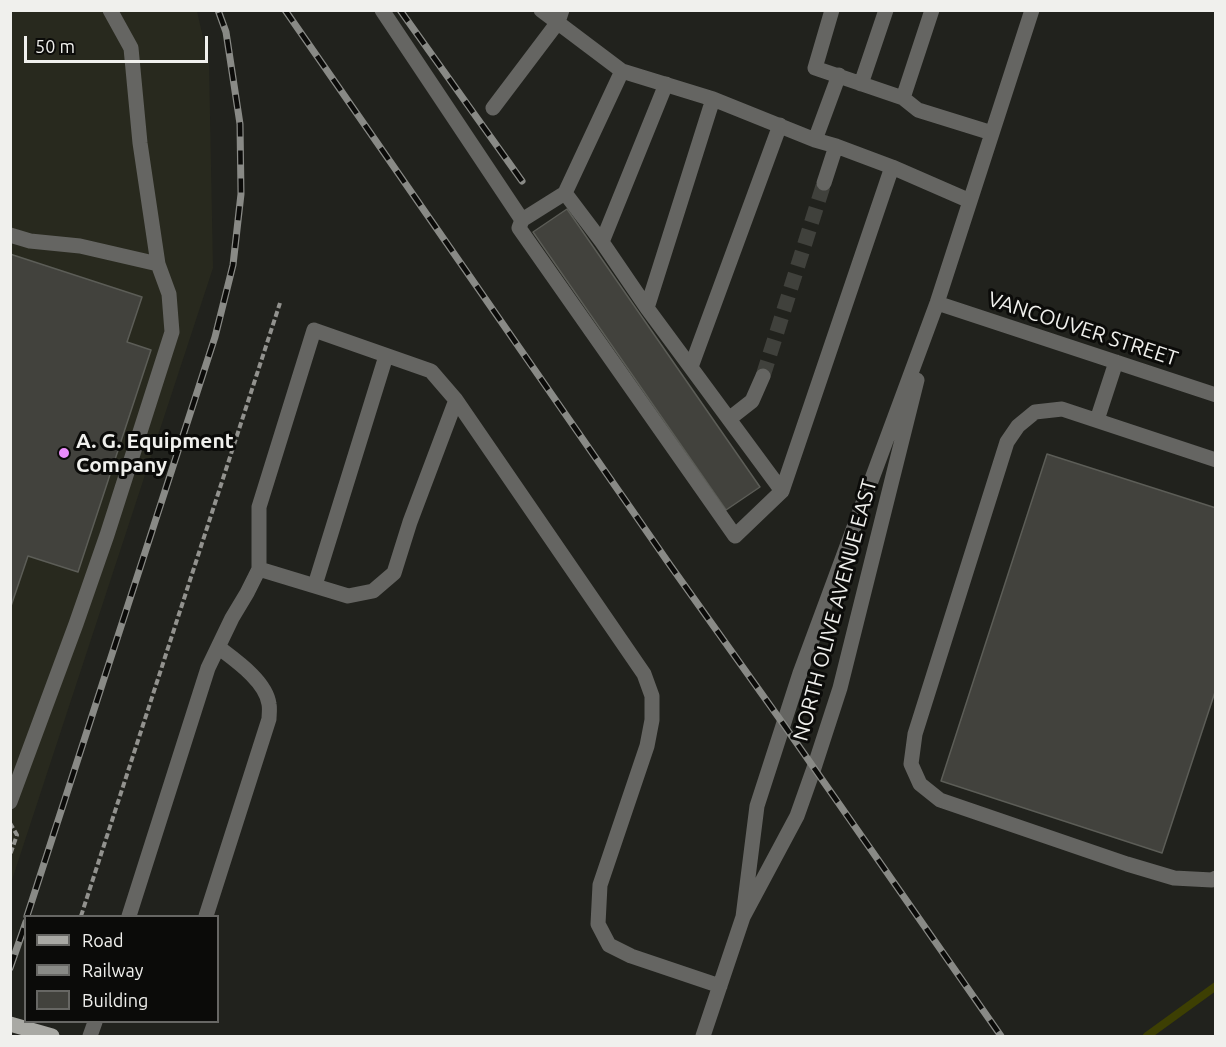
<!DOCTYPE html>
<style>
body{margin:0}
#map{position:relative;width:1226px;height:1047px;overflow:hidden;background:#21221d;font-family:Ubuntu,sans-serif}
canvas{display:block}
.frame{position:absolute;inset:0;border:12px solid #f0f0ed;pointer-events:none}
.legend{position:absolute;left:24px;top:915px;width:195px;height:108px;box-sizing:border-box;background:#0b0b09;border:2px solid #676764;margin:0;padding:8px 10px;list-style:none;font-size:18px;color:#f0f0ed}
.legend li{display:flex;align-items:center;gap:12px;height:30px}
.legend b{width:30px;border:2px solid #676764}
.scale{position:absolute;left:24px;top:36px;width:184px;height:27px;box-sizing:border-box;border:3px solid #f0f0ed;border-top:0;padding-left:8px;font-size:18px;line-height:21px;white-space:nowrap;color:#f0f0ed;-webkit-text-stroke:4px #0b0b09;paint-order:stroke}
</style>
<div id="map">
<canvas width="1226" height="1047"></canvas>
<div class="frame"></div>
<ul class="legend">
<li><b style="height:8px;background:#a9a9a4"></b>Road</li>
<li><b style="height:8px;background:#898a86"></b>Railway</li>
<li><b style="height:16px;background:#42423d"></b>Building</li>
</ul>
<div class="scale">50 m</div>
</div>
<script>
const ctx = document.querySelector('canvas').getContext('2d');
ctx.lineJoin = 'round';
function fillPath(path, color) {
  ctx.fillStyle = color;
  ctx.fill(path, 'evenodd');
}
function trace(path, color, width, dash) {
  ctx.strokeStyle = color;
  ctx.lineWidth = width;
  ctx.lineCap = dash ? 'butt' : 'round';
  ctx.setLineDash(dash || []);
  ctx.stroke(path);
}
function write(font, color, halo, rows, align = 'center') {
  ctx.font = font + ' Ubuntu,sans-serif';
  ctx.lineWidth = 6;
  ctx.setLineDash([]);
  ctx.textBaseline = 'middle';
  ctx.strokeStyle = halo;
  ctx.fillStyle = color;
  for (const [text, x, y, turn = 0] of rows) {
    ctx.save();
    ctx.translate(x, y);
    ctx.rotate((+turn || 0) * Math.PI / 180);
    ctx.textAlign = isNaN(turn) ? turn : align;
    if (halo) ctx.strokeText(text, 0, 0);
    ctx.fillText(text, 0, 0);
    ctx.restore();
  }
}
fillPath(new Path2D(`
 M11 11H197L209 64 213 268 11 883Z`), '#28291e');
trace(new Path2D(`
 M1147 1036 1216 986`), '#3d3f03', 8);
const building = new Path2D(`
 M567 209 760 487 726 510 533 232Z
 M10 254 142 297 127 342 151 350 78 572 28 556 10 609Z
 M1047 454 1216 508V689L1162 853 941 781Z`);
fillPath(building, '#42423d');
trace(building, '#5c5d57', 1.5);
trace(new Path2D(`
 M763 376 824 183`), '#40413c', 15, [15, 8]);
trace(new Path2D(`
 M10 823 17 835 10 855
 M81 916 280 303`), '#92928e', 4, [6, 3]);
trace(new Path2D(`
 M110 10 131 48 140 143 158 264
 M382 10 522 220 565 193 622 71 713 99 815 140 836 146 892 167 970 201
 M541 10 622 71
 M832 10 815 68 903 98
 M932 10 903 98 918 110 992 133
 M861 84 886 10
 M493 108 558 22 562 10
 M815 140 839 75
 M824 183 836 146
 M565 193 602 242 647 308 782 491 892 167
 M522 220 519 228 735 536 782 491
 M10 235 30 241 80 246 158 264 169 294 172 332 107 535 76 624 10 802
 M602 242 666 84
 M937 303 1216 395
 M647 308 713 99
 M691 367 780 125
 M729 419 752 401 763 376
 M1097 420 1116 362
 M1216 460 1062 409 1035 412 1018 426 1007 442 915 734 911 764 920 784 940 800 1127 864 1174 878 1212 880 1216 878
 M259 569 348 596 373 591 394 573 410 522 456 400
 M315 585 386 356
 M129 916 208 668 232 618 247 593 259 569V507L314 330 431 371 456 400 644 674 652 696V720L647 746 600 885 598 924 609 945 631 956 720 986
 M206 916 269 719C269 715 270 709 269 704 266 681 235 660 218 647
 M743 917 757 806 800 673 937 303 1032 10
 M90 1036 95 1022
 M703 1036 743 917 797 816 814 768 840 688 917 380`), '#656562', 15);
trace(new Path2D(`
 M10 1024 52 1036`), '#a9a9a4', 15);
const rail = new Path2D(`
 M285 10 670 565 784 725 1001 1036
 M400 10 522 181
 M27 916 215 337 233 265 241 194 240 124 226 32 218 10
 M10 968 26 922`);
trace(rail, '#898a86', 7);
trace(rail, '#0b0b09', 4.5, [14]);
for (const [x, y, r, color] of [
 [64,453,6,"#eb8dfc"]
]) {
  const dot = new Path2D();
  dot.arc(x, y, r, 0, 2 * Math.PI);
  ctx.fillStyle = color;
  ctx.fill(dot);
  trace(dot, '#0b0b09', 2);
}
write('21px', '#f0f0ed', '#0b0b09', [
 ["VANCOUVER STREET",1083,329,18],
 ["NORTH OLIVE AVENUE EAST",835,610,-75]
]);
write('bold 21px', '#f0f0ed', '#0b0b09', [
 ["A. G. Equipment",76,441],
 ["Company",76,465]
], 'left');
</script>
